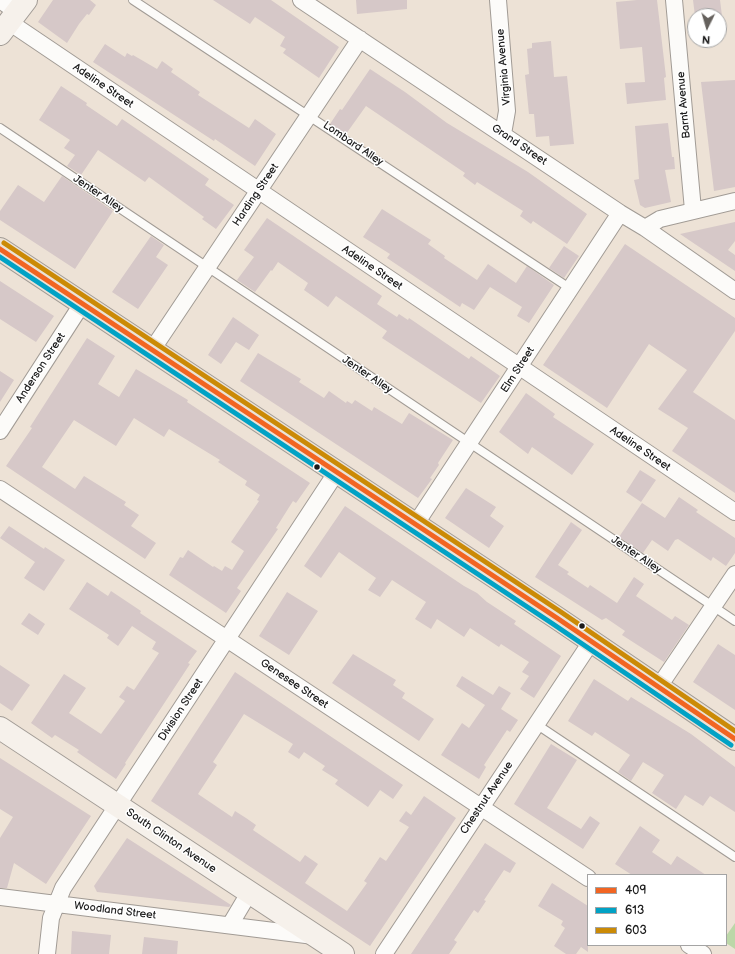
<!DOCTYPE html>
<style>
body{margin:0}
#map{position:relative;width:735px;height:954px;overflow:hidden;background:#ede2d6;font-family:"Balsamiq Sans",sans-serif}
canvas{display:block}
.legend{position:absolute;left:587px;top:874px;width:140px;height:72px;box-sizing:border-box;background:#fff;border:1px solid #a4a4a4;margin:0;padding:5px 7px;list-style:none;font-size:12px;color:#1c1c1c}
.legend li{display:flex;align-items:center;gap:8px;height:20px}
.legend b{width:20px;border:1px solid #a4a4a4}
.north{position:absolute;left:687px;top:8px;width:40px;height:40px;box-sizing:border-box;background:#fff;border:1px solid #a4a4a4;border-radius:50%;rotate:185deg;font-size:11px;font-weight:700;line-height:16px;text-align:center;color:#1c1c1c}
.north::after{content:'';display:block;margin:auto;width:14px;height:18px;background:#65615d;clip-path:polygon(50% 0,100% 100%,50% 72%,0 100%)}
</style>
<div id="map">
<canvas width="735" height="954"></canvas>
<ul class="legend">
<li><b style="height:5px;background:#f26522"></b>409</li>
<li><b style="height:5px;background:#01a2c5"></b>613</li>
<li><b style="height:5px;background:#cb8a06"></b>603</li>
</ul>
<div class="north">N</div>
</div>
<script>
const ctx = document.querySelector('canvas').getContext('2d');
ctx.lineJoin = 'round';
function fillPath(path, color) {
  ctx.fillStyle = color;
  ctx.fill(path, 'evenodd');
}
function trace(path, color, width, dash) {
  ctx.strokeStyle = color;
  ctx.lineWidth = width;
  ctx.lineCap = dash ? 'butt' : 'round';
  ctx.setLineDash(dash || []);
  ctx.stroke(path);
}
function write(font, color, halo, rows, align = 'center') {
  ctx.font = font + ' "Balsamiq Sans",sans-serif';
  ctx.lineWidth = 3;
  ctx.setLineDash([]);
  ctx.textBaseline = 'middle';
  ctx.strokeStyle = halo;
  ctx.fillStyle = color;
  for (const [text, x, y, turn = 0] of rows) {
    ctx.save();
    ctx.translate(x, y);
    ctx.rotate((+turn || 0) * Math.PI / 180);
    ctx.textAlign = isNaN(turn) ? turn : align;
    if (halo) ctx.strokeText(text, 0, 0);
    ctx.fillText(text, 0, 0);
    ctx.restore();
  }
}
fillPath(new Path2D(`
 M735 923V949L726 943V936Z`), '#bcd7a8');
fillPath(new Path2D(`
 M53 0H90L96 5 89 15 87 14 79 24 67 43 38 22Z
 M213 0H271L339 47 319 78 283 53 286 49 280 46 285 37 255 17 250 24Z
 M356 0H407V9L357 14Z
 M637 0H657L666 77 664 78 666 100 627 104 625 83 645 82 642 47 620 49 616 2Z
 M693 0H720L722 16H695Z
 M551 41 554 77 567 76 574 144 550 146 549 136 536 137 534 114H529L525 75 529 74 527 49 532 48V43Z
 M105 44 125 57 127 53 132 56 133 55 157 69 162 61 173 69 171 72 200 92 198 95 249 128 255 119 276 134 255 166 215 139 214 141 93 62Z
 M370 69 405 92 447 123 528 172 587 214 567 244 533 221 531 224 520 216 523 211 477 182 475 185 463 176 465 173 366 106 346 134 330 124 340 109 342 110Z
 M735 80V187L714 191 701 82Z
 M61 86 87 103 86 105 117 126 122 119 209 179 205 185 234 205 216 229 202 219 204 217 149 177 145 182 98 150 81 175 67 166 75 155 64 148 70 140 39 120Z
 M668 123 672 157H674L675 169 665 170 671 202 645 208 640 205 634 180 639 179 635 126Z
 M62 176 113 211 75 269 0 220V211L18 185 44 202Z
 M382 209 431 240 428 244 445 256 444 258 477 280 488 264 516 283 527 266 554 285 529 323 517 316 522 307 490 287 474 310 462 303 460 307 387 258 390 254 363 237Z
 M267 218 382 296 377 304 397 317 399 314 408 320 409 318 469 359 471 356 500 376 481 403 382 338 387 331 336 296 328 307 314 297 304 290 308 283 278 262 272 271 271 270 255 292 237 280 254 257 244 250Z
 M735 222V241L728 250 735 255V271L680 234Z
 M151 236 164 245 156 257 168 265 138 309 112 292Z
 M625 244 735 318V331L693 392 735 420V493L672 451 688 428 658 409 687 370 649 344 607 408 543 365Z
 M564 246 579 256 564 278 549 268Z
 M0 281 54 316 36 342 0 319Z
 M233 317 259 335 249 350 236 342 221 364 208 355Z
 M87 338 115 356 98 384 119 397 136 369 188 400 187 402 310 483 296 503 293 501 276 528 278 529 237 588 241 591 226 613 169 575 180 557 183 558 188 550 213 567 214 566 222 571 225 566 232 570 244 551 231 542 259 501 257 500 260 495 245 485 247 481 218 462 220 460 169 429 164 437 134 418 116 446 74 420 42 467 75 489 84 476 126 502 124 505 139 515 131 526 156 543 145 559 6 466 32 428 30 427Z
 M258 353 301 379 299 382 324 398 329 391 346 403 347 401 352 404 355 400 372 411 374 407 402 424 409 413 453 440 438 463 439 465 430 478 432 479 418 498 240 381Z
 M0 371 14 380 0 402Z
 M526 393 555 414 553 417 594 444 572 475 532 447 528 454 499 432Z
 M640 470 656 480 641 502 626 492Z
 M466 488 496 507 490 516 504 526 489 548 445 518Z
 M679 497 698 510 696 512 735 538V553L726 566 713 557 711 561 678 539 675 540 668 551 652 540 643 553 619 537 642 503 665 518Z
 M345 506 464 586 477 593 487 602 516 621 514 624 561 656 534 698 520 689 529 676 522 672 529 662 501 644 499 647 470 628 464 637 437 619 431 629 415 619 426 602 392 580 380 597 368 590 376 578 339 552 321 578 304 566Z
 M571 522 582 530 558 565 569 572 567 574 588 588 590 585 617 603 634 577 644 584 636 596 672 620 675 616 689 625 664 662 622 635 625 631 606 618 602 620 535 577Z
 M9 526 44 549 45 547 65 560 44 591 24 578 35 562 0 538Z
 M87 582 108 596 111 591 141 611 140 613 197 651 188 663 190 664 125 763 126 764 116 779 77 752 79 750 55 735 52 738 31 723 64 674 86 688 69 713 101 734 125 701 119 697 127 686 134 690 159 653 152 649 156 642 132 626 118 646 107 638 109 635 69 609Z
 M287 592 318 611 289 655 259 636Z
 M29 613 45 624 38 635 21 624Z
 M718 644 735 655V710L693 682Z
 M353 654 396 680 393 685 405 693 402 698 434 719 419 741 332 683Z
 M0 665 30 685 12 711 0 703Z
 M235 672 403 785 393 799 380 790 368 807 335 784 338 780 322 770 325 766 304 752 299 759 288 752 293 744 244 714 213 762 217 765 198 794 232 817 235 811 246 818 256 825 253 830 300 862 305 855 318 864 305 883 347 911 367 883 364 881 380 857 386 861 409 827 399 821 406 811 411 815 424 796 456 818 370 946 151 801Z
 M462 676 493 695 499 686 511 693 501 709 518 720 510 732 507 730 484 765 486 767 479 779 441 755 462 723 469 728 485 705 456 686Z
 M594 679 628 701 631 697 691 734 735 767V812L710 796 703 806 685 795 676 809 652 793 664 775 643 762 631 781 618 772 630 755 595 732 592 736 568 721Z
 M551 744 577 760 547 808 581 829 590 816 600 823 583 849 514 804Z
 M0 758 91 816 46 884 14 863 7 888H0V838L13 817 0 809Z
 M640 826 660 840 652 852 671 865 677 856 706 875H632L615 864Z
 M127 838 231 905 229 907 97 892 94 886Z
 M485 843 516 863 510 873 504 870 484 900 486 901 478 913 474 910 454 940 457 942 449 954H411Z
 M552 883 588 906V952L581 947 576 954H566L554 946 565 928 561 925 563 921 538 906Z
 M72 931 111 935 109 954H71Z
 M144 937 178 941 177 954H142Z`), '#d6c8c8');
const lane = new Path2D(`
 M133 0 571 289
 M0 128 735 621
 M536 724 735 857`);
const street = new Path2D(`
 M0 0 17 12
 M301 0 620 213 645 228 735 291
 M498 0 507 111 503 134
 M674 0 693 210
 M9 22 735 512
 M645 228 660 219 735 201
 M152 350 360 39
 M0 431 82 304
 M0 489 588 878
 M415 525 620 213
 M658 688 735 574
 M0 897 314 936
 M230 925 249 893
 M689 945 703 954
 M47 954 51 918 63 888 336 473
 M384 954 591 642`);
const secondary = new Path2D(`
 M0 34 26 0
 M0 728 343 954`);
const primary = new Path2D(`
 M0 249 557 618 735 739`);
trace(lane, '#a19b95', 10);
trace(street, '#a19b95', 18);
trace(secondary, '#a19b95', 24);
trace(primary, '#a19b95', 24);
trace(lane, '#fcfbf9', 8);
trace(street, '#fcfbf9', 16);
trace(secondary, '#f6f1eb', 22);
trace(primary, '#ebe2d7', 22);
trace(new Path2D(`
 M0 249 557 618 735 739`), '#f26522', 5);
trace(new Path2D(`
 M0 257 553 624 731 745`), '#01a2c5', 5);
trace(new Path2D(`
 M4 243 561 612 735 731`), '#cb8a06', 5);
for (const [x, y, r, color] of [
 [317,467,3.5,"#1c1c1c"],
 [582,626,3.5,"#1c1c1c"]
]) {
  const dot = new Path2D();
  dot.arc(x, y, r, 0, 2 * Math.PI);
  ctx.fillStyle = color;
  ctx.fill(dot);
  trace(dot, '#fff', 1.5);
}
write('11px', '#1c1c1c', '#fff', [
 ["Virginia Avenue",504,67,-95],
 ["Adeline Street",103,86,34],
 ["Barnt Avenue",684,105,-95],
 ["Lombard Alley",353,144,34],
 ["Grand Street",519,145,34],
 ["Jenter Alley",98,194,34],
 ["Harding Street",256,195,-56],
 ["Adeline Street",372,268,34],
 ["Anderson Street",41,368,-57],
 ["Elm Street",518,370,-57],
 ["Jenter Alley",367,375,34],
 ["Adeline Street",640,449,34],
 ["Jenter Alley",636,555,34],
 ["Genesee Street",294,684,34],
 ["Division Street",181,710,-57],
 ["Chestnut Avenue",487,798,-56],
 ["South Clinton Avenue",171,841,34],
 ["Woodland Street",115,911,7]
]);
</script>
